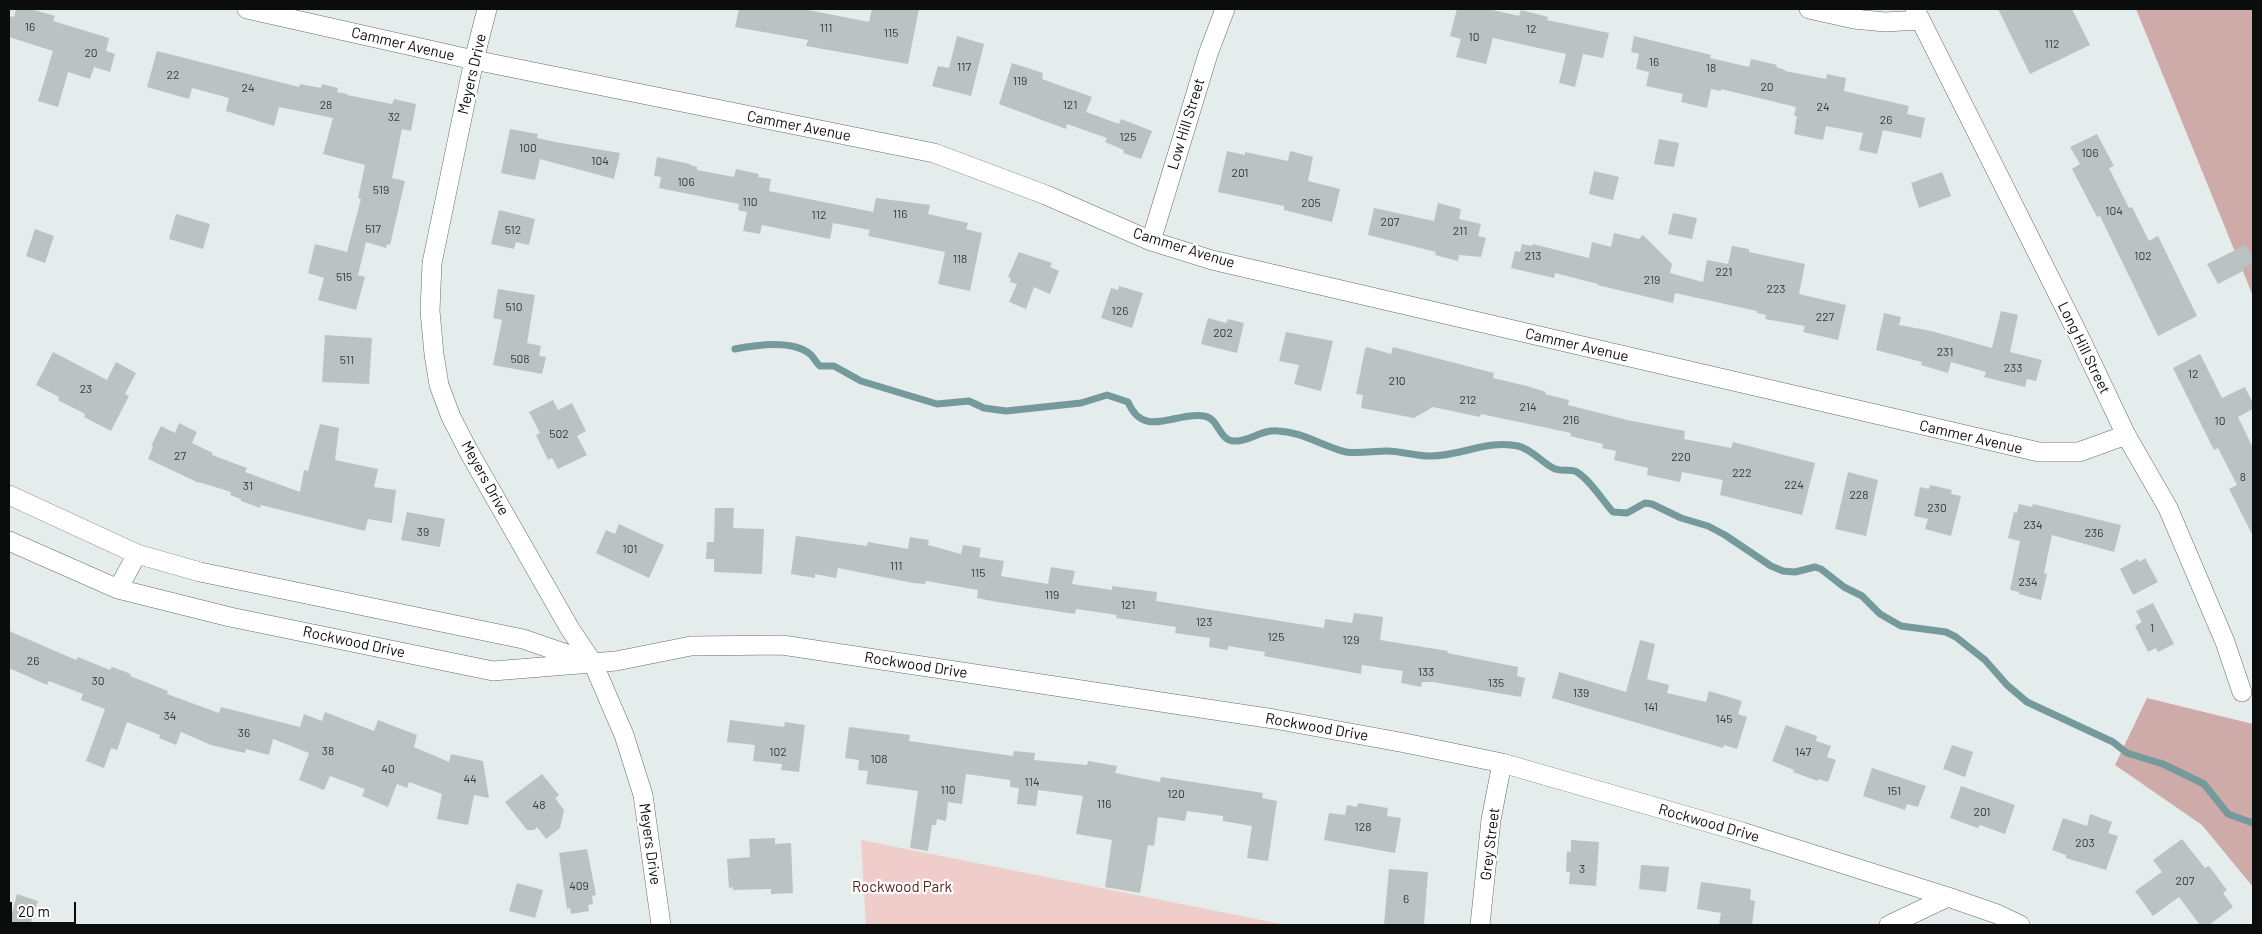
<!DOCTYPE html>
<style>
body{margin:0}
#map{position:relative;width:2262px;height:934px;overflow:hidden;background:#e5ecec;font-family:Barlow,sans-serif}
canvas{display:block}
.frame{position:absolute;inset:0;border:10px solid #0b0d0d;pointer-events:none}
.scale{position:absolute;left:10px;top:902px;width:66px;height:22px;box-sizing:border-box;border:2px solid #0b0d0d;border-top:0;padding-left:6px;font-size:15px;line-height:18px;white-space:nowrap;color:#0b0d0d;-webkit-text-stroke:4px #fff;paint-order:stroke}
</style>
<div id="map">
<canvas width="2262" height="934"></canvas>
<div class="frame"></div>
<div class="scale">20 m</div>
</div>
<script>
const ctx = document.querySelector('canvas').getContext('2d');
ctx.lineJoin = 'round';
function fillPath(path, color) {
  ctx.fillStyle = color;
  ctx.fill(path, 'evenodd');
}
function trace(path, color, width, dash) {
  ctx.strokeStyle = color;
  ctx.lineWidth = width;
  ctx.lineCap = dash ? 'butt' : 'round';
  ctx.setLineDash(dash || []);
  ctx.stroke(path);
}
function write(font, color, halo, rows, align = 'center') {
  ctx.font = font + ' Barlow,sans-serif';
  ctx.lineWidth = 4.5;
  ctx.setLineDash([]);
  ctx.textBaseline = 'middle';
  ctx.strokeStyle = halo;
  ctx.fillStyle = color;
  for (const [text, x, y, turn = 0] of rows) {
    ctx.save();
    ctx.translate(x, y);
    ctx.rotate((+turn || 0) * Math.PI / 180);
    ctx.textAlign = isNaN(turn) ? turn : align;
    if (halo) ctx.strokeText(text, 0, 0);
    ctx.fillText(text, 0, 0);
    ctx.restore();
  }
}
fillPath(new Path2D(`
 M861 840 1281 924V925H866Z`), '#f0cdca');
fillPath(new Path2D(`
 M2136 9H2253V296Z
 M2147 698 2253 724V887L2202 825 2115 765Z`), '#ceaba8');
trace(new Path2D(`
 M735 349C755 345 792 339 810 354 814 357 815 362 820 366H834L861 381 937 404 969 401 984 408 1006 411 1081 403 1107 395 1128 402C1144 440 1176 411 1204 416 1219 418 1219 441 1234 441 1250 442 1261 429 1278 431 1303 432 1322 446 1346 452 1359 454 1374 451 1387 451 1401 451 1415 456 1429 456 1458 457 1489 439 1518 446 1533 450 1540 461 1553 468 1560 472 1568 469 1575 471 1588 477 1603 501 1613 512L1627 513 1645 503 1652 504 1681 518 1708 526 1725 535 1771 566 1783 571 1795 572 1815 567 1821 569 1844 587 1862 596 1880 614 1901 626 1946 632 1956 637 1985 660 2007 685 2027 702 2113 742 2127 753 2163 764 2204 784 2228 814 2253 823`), '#759a9b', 7);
fillPath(new Path2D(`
 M16 9H31L55 16 53 21 109 38 106 51 115 54 110 72 94 67 90 79 68 72 58 107 38 101 53 51 9 37V16L14 17Z
 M739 9H803L869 22 872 9H919L908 64 806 46 808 40 735 27Z
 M1457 9H1488L1519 16 1521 10 1548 17 1547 20 1609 33 1603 58 1583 54 1575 87 1559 83 1566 54 1493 38 1486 64 1456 57 1461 39 1450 36Z
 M1998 9H2072L2090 45 2030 74Z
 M957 36 984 44 971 96 932 86 938 66 949 68Z
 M1634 36 1711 55 1710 58 1749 67 1751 59 1777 65 1776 67 1785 70V71L1826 79 1827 74 1846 78 1844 91 1909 106 1907 114 1925 118 1921 138 1883 130 1877 154 1859 150 1863 133 1826 126 1823 140 1794 134 1797 116H1794L1796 107 1721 89V91L1711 89 1707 108 1681 102 1683 94 1646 86 1649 72 1636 69 1639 54 1631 52Z
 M157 51 299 87 300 84 321 88 322 84 338 88 337 92 347 94V95L392 104 394 99 416 104 411 131 402 129 392 178 405 181 390 245 387 244 386 248 366 242 358 275 365 277 356 310 318 300 324 278 308 273 315 244 347 252 361 199 358 198 365 165 323 154 333 118 279 107 274 126 226 111 229 98 192 88 189 99 147 87Z
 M1012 63 1043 73 1042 79 1092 97 1086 112 1119 124 1121 119 1152 131 1141 159 1123 153 1124 150 1105 142 1107 138 1067 124 1066 129 999 104Z
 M510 129 538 134 537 138 555 142 620 153 614 179 540 159 535 180 501 173Z
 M2097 134 2114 166 2109 168 2129 208 2132 207 2149 241 2158 236 2197 316 2158 336 2100 216 2097 217 2072 169 2080 164 2070 147Z
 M1659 139 1679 143 1674 167 1654 164Z
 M1227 151 1245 155V152L1288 161 1290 151 1313 157 1308 181 1340 189 1332 222 1284 210V206L1218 192Z
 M657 157 690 164V165L697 167V170L734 177 736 169 759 174 758 177 771 179 769 191 873 212 876 198 930 205 928 214 968 223 966 229 982 233 970 291 938 284 945 252 868 236 870 230 833 223 830 239 762 225 760 234 743 231 747 212 738 210 739 204 659 188 661 177 654 176Z
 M1594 171 1619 177 1613 200 1589 194Z
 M1942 172 1951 196 1919 208 1911 183Z
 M1438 203 1461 209 1459 219 1481 224 1478 236 1486 238 1481 257 1459 255 1458 261 1435 255 1436 252 1368 235 1374 208 1434 221Z
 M499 210 535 219 529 245 516 242 514 249 491 244Z
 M1673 213 1697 218 1692 239 1668 234Z
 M176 214 210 224 203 249 169 239Z
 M35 229 54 236 45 263 26 256Z
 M1614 233 1639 239 1643 235 1672 264 1670 273 1703 282 1707 260 1728 264 1732 246 1749 249V252L1805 264 1799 294 1846 305 1838 340 1803 332 1805 326 1765 319 1766 315 1757 313V311L1675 293 1673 303 1597 285 1598 284 1555 273 1554 278 1511 268 1515 251 1520 252 1522 244 1532 246 1533 244 1589 258 1592 242 1611 247Z
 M2246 245 2253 258V263L2244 268 2245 270 2218 284 2207 264Z
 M1019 252 1052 263 1050 267 1059 271 1050 294 1034 287 1026 309 1009 302 1017 284 1010 282 1011 278 1008 277Z
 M1119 286 1143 293 1132 328 1101 318 1111 288 1118 290Z
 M498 289 535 295 527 343 541 346 539 356 546 357 542 374 493 365 502 320 493 318Z
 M2001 311 2018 315 2010 352 2042 360 2036 381 2027 379 2025 387 1984 377 1986 372 1951 362 1948 373 1921 365 1922 362 1876 350 1884 313 1901 317 1899 325 1931 331 1992 348Z
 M1208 318 1226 323 1228 319 1244 323 1237 353 1201 344Z
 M1286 332 1333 341 1321 391 1294 384 1299 365 1279 361Z
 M325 335 372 338 369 384 322 382Z
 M1367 347 1391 354 1393 347 1494 373 1493 378 1527 386 1546 392 1545 394 1569 400 1568 405 1627 420 1685 431 1684 439 1731 448 1733 442 1815 463 1802 515 1720 495 1723 480 1682 472 1680 482 1647 475 1648 468 1614 460 1616 451 1602 448 1603 444 1570 436 1571 433 1481 414 1480 417 1433 407 1414 418 1361 408 1363 395 1356 394 1365 349Z
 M53 352 107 380 116 362 136 373 125 394 129 396 111 431 84 417 85 414 58 400 59 397 36 385Z
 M2200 354 2222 398 2245 387 2253 403V409L2238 417 2253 448V536L2229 489 2237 485 2218 448 2214 450 2173 368Z
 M553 400 558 410 572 403 586 431 577 436 587 455 558 469 552 458 548 460 536 435 540 433 529 412Z
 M179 423 197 432 192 443 213 453 212 455 247 468 245 472 300 492 304 470 308 471 320 424 339 428 335 460 378 469 374 487 396 490 392 523 368 519 365 531 261 505 260 508 241 501V499L230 495 231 492 199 482V483L148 459 153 447 151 446 161 426 175 433Z
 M1848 472 1878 480 1866 536 1835 529Z
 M1930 485 1952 490 1951 494 1961 496 1951 536 1925 529 1928 519 1914 516 1920 487 1929 489Z
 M2019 504 2032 507 2033 504 2121 525 2114 552 2052 535 2044 573 2047 574 2041 600 2019 594V592L2010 590 2020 541 2008 538 2014 512 2017 513Z
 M715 508H734L733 528 764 529 762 574 714 572V559H706L707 542H714Z
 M407 512 445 519 440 547 401 540Z
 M619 524 664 545 649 578 596 553 606 530 615 534Z
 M796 536 867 546 868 542 908 549 910 537 929 540 928 545 961 554 963 545 981 548 979 557 1004 561 1001 576 1048 584 1051 567 1075 571 1072 584 1112 590V586L1157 592 1156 601 1324 628 1325 619 1352 623 1354 613 1383 617 1380 640 1448 651 1447 653 1518 667 1517 676 1525 678 1521 697 1433 682H1422L1421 687 1401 683 1403 671 1362 665 1361 674 1264 656 1265 652 1228 646V650L1209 647 1210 638 1175 633 1176 627 1116 618 1117 615 1076 609 1075 614 997 602 977 598 978 590 926 581 925 584 913 583 838 568 836 578 815 574V578L791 574Z
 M2145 558 2158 582 2133 595 2120 569 2138 559 2139 562Z
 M2153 603 2174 644 2158 652 2156 648 2148 652 2135 626 2142 622 2136 611Z
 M9 631 76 660 78 657 110 670 112 667 131 674 130 676 168 691 167 694 219 713 221 707 300 727 304 714 322 721 325 712 374 731 378 720 417 735 414 747 449 762 451 754 483 761 489 798 474 795 468 825 437 819 442 794 409 782 407 788 397 784 388 807 362 796 365 789 330 776 324 790 299 780 309 753 273 739 269 755 246 749 245 753 211 745 181 732 176 745 159 738 160 735 127 722 117 750 111 748 104 768 86 761 105 709 81 700 83 694 49 681 47 685 9 668Z
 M1640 640 1655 644 1647 679 1669 685 1667 693 1706 702 1709 691 1742 701 1738 714 1747 717 1737 749 1724 745 1723 748 1552 698 1559 672 1626 692Z
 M730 720 784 727 785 722 805 725 799 772 781 770 782 764 753 761 755 745 727 742Z
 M1786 725 1817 736 1816 741 1831 746 1827 757 1836 760 1828 782 1819 779 1818 781 1793 772 1794 770 1772 761Z
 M849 727 910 735 909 741 1013 756 1014 751 1035 753 1034 760 1087 765 1088 761 1117 766 1115 773 1160 782 1161 777 1263 793 1262 798 1277 801 1268 861 1247 858 1252 826 1223 821V816L1187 811 1185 821 1158 817 1154 846 1148 845 1140 893 1105 887 1112 840 1076 834 1083 796 1038 790 1036 806 1017 804 1019 788 1010 787V780L966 774 962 804 948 802 946 821 937 819 936 825H932L928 851 910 848 918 791 866 784 868 771 858 770 859 760 845 758Z
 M1952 745 1973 752 1965 777 1943 769Z
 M1872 768 1926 786 1918 807 1907 804 1905 810 1863 796Z
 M542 774 559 795 555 798 564 810 560 828 546 839 537 827 534 830H527L505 802Z
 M1961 786 2015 805 2005 834 1980 825 1978 828 1950 818Z
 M1358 803 1388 808 1387 816 1401 818 1395 853 1324 840 1329 813 1345 815 1347 805 1357 807Z
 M2090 814 2112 822 2108 833 2118 836 2106 870 2066 858V855L2052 850 2063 818 2087 826Z
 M775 838V844L791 843 793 893 771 894V889L733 890V887L729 888 727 859 750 857 749 839Z
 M2182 839 2205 868 2209 866 2227 890 2223 893 2233 907 2209 925H2200L2179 897 2153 916 2135 891 2162 872 2153 860Z
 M1571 840 1599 842 1596 886 1569 884 1570 872H1566L1567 851 1571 852Z
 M587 849 596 895 592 896 593 904 588 905 589 911 571 914 570 908 567 909 559 853Z
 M1641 865 1669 867 1666 892 1639 889Z
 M1389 869 1428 872 1424 925H1384Z
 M1701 882 1751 889 1750 900 1755 901 1752 925H1719L1721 913 1697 909Z
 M517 883 543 890 535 918 509 911Z
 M17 894 38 901 30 925H9Z`), '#bbc2c2');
const street = new Path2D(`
 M247 9 474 60 934 153 1046 195 1151 241 1212 260 2039 452H2079L2126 435
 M487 9 474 60 432 263 430 311 434 354 439 385 451 417 469 452 570 629 593 663 624 735 643 795 661 925
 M1809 9 1854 19 1885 22 1920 20
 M1915 9 2078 334 2126 435 2168 508 2225 642 2242 692
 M1151 241 1208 54 1225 9
 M9 495 137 554 200 572 523 639 584 660
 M9 541 118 589 230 617 493 671 616 661 691 646 782 645 1274 719 1405 743 1502 763 1742 832 1948 897 1997 914 2020 925
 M118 589 137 554
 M1480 925 1491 820 1502 763
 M1889 925 1948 897`);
trace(street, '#656b6c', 20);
trace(street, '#fff', 19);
write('12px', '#373a3a', null, [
 ["16",30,27],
 ["111",826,28],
 ["12",1531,29],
 ["115",891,33],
 ["10",1474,37],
 ["112",2052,44],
 ["20",91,53],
 ["16",1654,62],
 ["117",964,67],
 ["18",1711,68],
 ["22",173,75],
 ["119",1020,81],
 ["20",1767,87],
 ["24",248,88],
 ["28",326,105],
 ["121",1070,105],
 ["24",1823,107],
 ["32",394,117],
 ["26",1886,120],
 ["125",1128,137],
 ["100",528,148],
 ["106",2090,153],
 ["104",600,161],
 ["201",1240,173],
 ["106",686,182],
 ["519",381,190],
 ["110",750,202],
 ["205",1311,203],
 ["104",2114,211],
 ["116",900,214],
 ["112",819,215],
 ["207",1390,222],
 ["517",373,229],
 ["512",513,230],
 ["211",1460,231],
 ["213",1533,256],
 ["102",2143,256],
 ["118",960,259],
 ["221",1724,272],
 ["515",344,277],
 ["219",1652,280],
 ["223",1776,289],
 ["510",514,307],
 ["126",1120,311],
 ["227",1825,317],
 ["202",1223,333],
 ["231",1945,352],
 ["508",520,359],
 ["511",347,360],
 ["233",2013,368],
 ["12",2193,374],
 ["210",1397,381],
 ["23",86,389],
 ["212",1468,400],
 ["214",1528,407],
 ["216",1571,420],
 ["10",2220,421],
 ["502",559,434],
 ["27",180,456],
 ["220",1681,457],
 ["222",1742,473],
 ["8",2243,477],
 ["224",1794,485],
 ["31",248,486],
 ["228",1859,495],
 ["230",1937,508],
 ["234",2033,525],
 ["39",423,532],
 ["236",2094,533],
 ["101",630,549],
 ["111",896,566],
 ["115",978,573],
 ["234",2028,582],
 ["119",1052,595],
 ["121",1128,605],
 ["123",1204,622],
 ["1",2152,628],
 ["125",1276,637],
 ["129",1351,640],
 ["26",33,661],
 ["133",1426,672],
 ["30",98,681],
 ["135",1496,683],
 ["139",1581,693],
 ["141",1651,707],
 ["34",170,716],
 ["145",1724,719],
 ["36",244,733],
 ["38",328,751],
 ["102",778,752],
 ["147",1803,752],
 ["108",879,759],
 ["40",388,769],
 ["44",470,779],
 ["114",1032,782],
 ["110",948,790],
 ["151",1894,791],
 ["120",1176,794],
 ["116",1104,804],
 ["48",539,805],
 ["201",1982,812],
 ["128",1363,827],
 ["203",2085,843],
 ["3",1582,869],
 ["207",2185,881],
 ["409",579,886],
 ["6",1406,899]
]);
write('15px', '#0b0d0d', '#fff', [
 ["Cammer Avenue",403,44,13],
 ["Meyers Drive",472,74,-77],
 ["Low Hill Street",1186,124,-73],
 ["Cammer Avenue",799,126,11],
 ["Cammer Avenue",1184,248,17],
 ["Cammer Avenue",1577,345,13],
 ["Long Hill Street",2084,348,64],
 ["Cammer Avenue",1971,437,13],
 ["Meyers Drive",485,478,61],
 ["Rockwood Drive",354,642,12],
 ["Rockwood Drive",916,665,9],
 ["Rockwood Drive",1317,727,10],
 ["Rockwood Drive",1709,823,16],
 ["Meyers Drive",650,844,82],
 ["Grey Street",1490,844,-83]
]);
write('15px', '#562623', '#fff', [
 ["Rockwood Park",902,887]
]);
</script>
